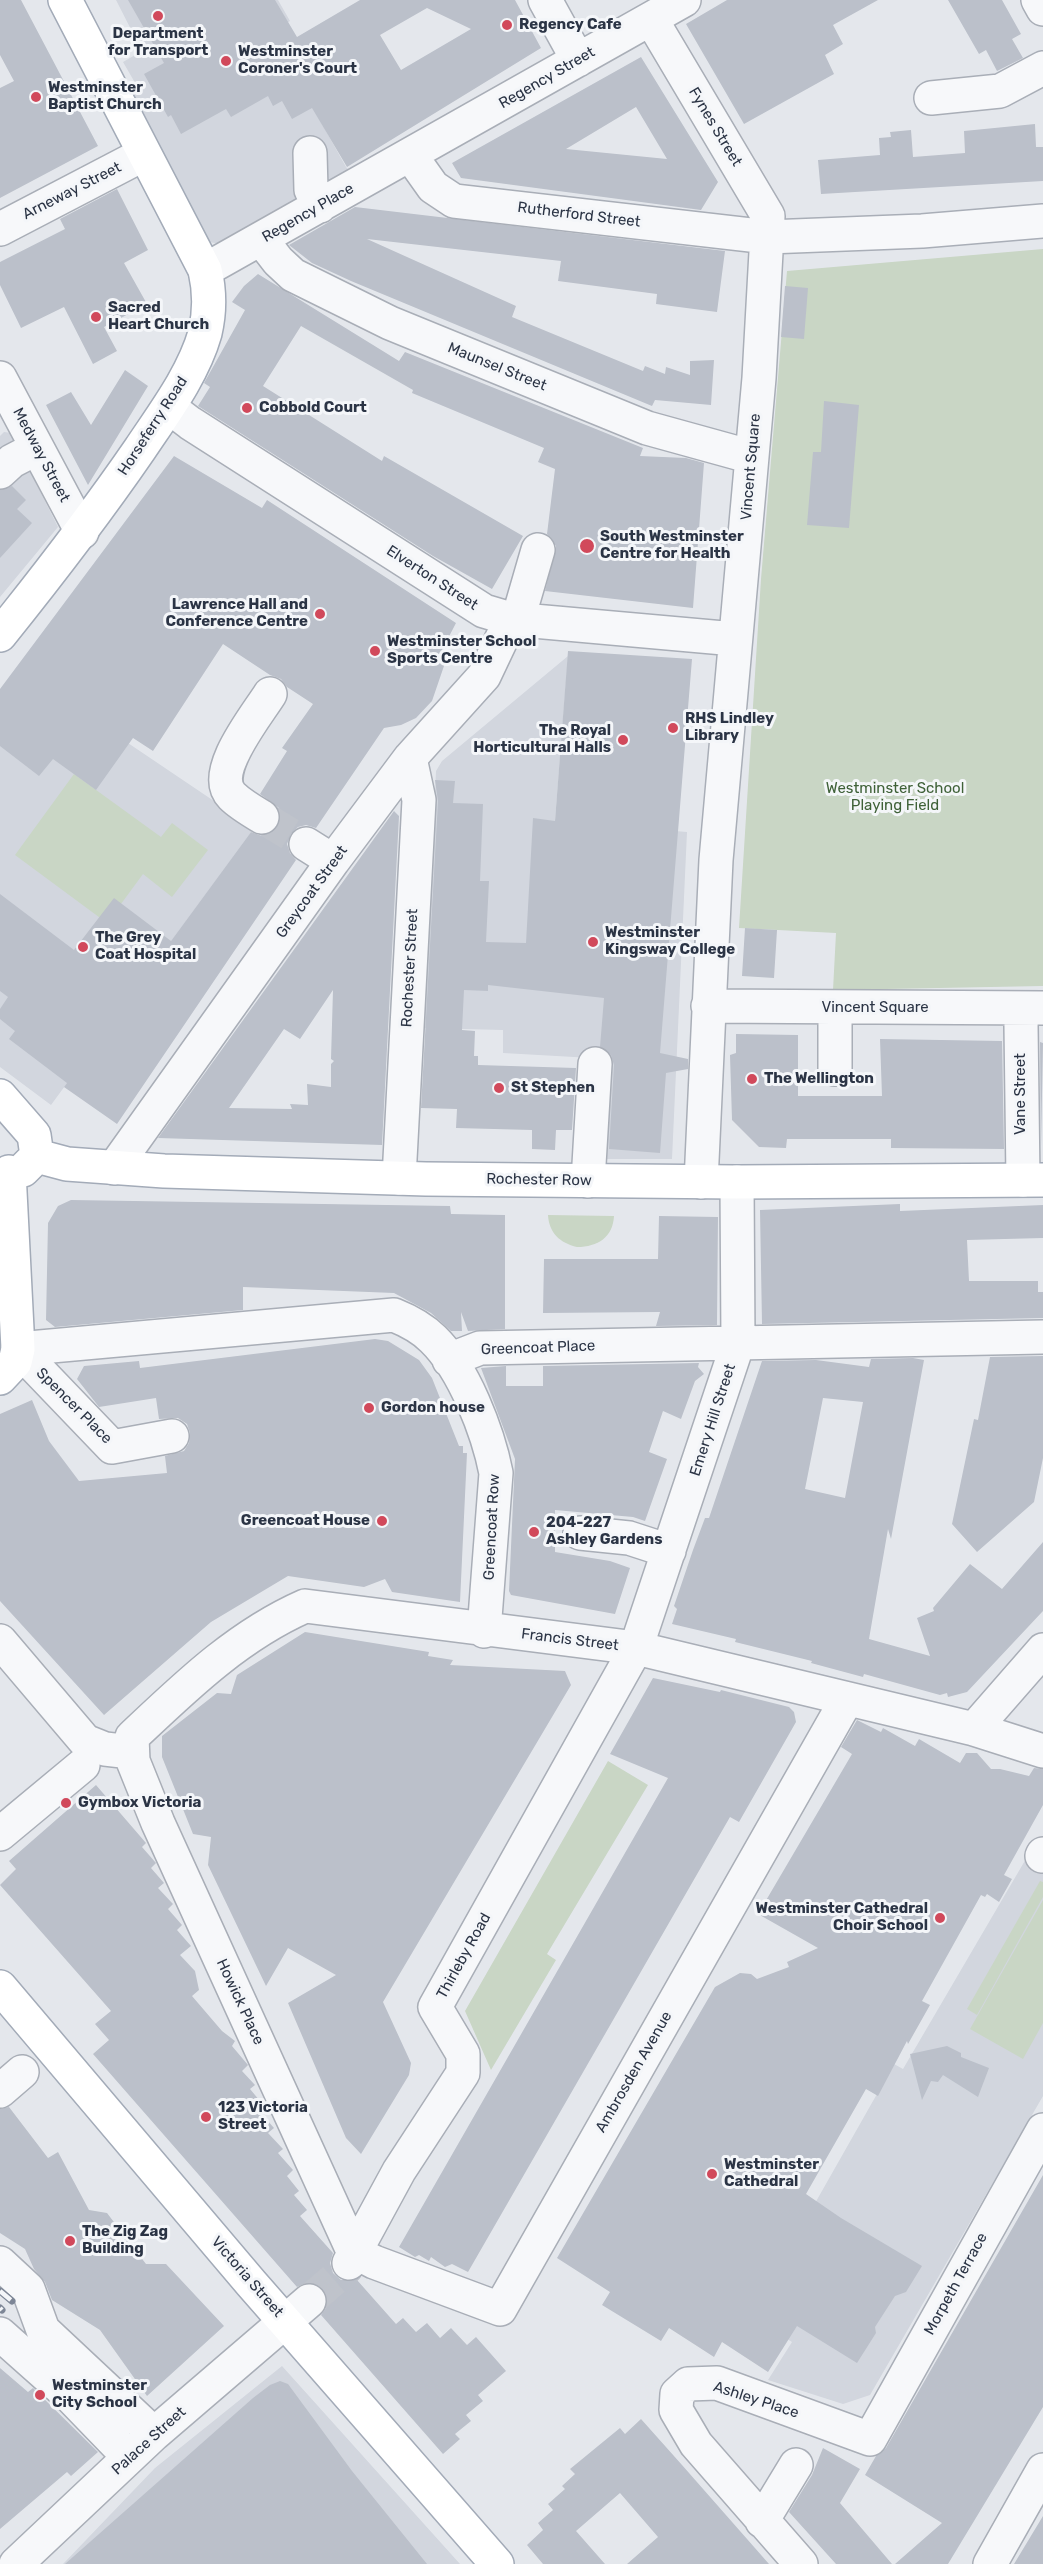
<!DOCTYPE html>
<style>
body{margin:0}
canvas{display:block;background:#e4e7ec}
</style>
<canvas width="1043" height="2564"></canvas>
<script>
const ctx = document.querySelector('canvas').getContext('2d');
ctx.lineJoin = 'round';
function fillPath(path, color) {
  ctx.fillStyle = color;
  ctx.fill(path, 'evenodd');
}
function trace(path, color, width, dash) {
  ctx.strokeStyle = color;
  ctx.lineWidth = width;
  ctx.lineCap = dash ? 'butt' : 'round';
  ctx.setLineDash(dash || []);
  ctx.stroke(path);
}
function write(font, color, halo, rows, align = 'center') {
  ctx.font = font + ' Rubik,sans-serif';
  ctx.lineWidth = 6;
  ctx.setLineDash([]);
  ctx.textBaseline = 'middle';
  ctx.strokeStyle = halo;
  ctx.fillStyle = color;
  for (const [text, x, y, turn = 0] of rows) {
    ctx.save();
    ctx.translate(x, y);
    ctx.rotate((+turn || 0) * Math.PI / 180);
    ctx.textAlign = isNaN(turn) ? turn : align;
    if (halo) ctx.strokeText(text, 0, 0);
    ctx.fillText(text, 0, 0);
    ctx.restore();
  }
}
fillPath(new Path2D(`
 M116 0H278L290 21 257 41 288 63 346 167 356 178 232 245 207 242 126 87 134 81 123 62 142 51Z
 M4 432 11 433 58 527 0 597V436Z
 M568 656 555 821 687 832 672 1159H589L592 1058 503 1053V1030L424 1028 436 771 442 761Z
 M0 689 79 710 254 828 51 1105 0 1067Z
 M1030 1852 1043 1859V2096L870 2395 843 2404 768 2380 792 2342 751 2316 894 2064 903 2069Z
 M282 2366 460 2564H63L155 2468Z`), '#d2d6de');
fillPath(new Path2D(`
 M1043 249V986L833 990 836 933 739 928 761 579 787 271Z
 M74 774 161 837 172 823 208 850 172 897 143 874 107 923 15 855Z
 M548 1215 614 1216C613 1237 598 1247 577 1247 560 1243 549 1233 548 1215Z
 M608 1761 648 1785 547 1954 556 1960 491 2070 465 2011Z
 M1040 1881 1043 1882V1897L977 2015 967 2009Z
 M1043 1900V2023L1023 2059 970 2029Z`), '#c9d6c5');
fillPath(new Path2D(`
 M0 0H21L98 146 0 198V88L14 81 0 55Z
 M128 0H275L297 37 360 0H515L541 48 347 167 312 108 292 119 282 101 273 106 268 96 231 117 226 109 181 134 171 115 168 117 144 74 164 63ZM427 8 471 29 401 70 380 35Z
 M727 0H878L833 25 843 44 825 55 834 74 744 124 686 24Z
 M948 0H1002L1021 34 1012 39 1023 58 997 71 986 50 979 54Z
 M641 57 718 182 701 210 461 178 452 163ZM636 107 667 159 566 149Z
 M1035 124 1036 147H1043V181L821 194 818 160 880 155 879 138 891 137 890 132 911 130 913 157 965 153 964 131Z
 M117 189 148 250 124 263 147 304 104 327 117 351 93 364 64 307 21 328 0 285V262L65 229 60 219Z
 M355 207 725 251 717 312 656 304 657 294 558 281 561 261 367 239 516 306 512 317 643 371 645 366 665 374 666 367 690 375V361L714 360 711 405 655 400 652 406 351 281 312 263 289 245Z
 M258 274 399 361 405 352 643 448 640 456 686 458 704 463 693 608 545 591 556 546 547 534 555 469 538 462 544 448 412 393 413 390 301 326 263 386 382 461 384 456 523 536 492 589 433 556 198 406 210 387 204 383 245 310 232 302 244 286Z
 M785 286 808 288 804 339 781 337Z
 M125 370 148 386 88 485 46 405 71 392 91 425Z
 M824 401 859 405 849 528 807 525 813 452H821Z
 M174 456 262 508 267 500 456 623 441 652 445 663 432 701 416 718 401 725 384 728 316 828 306 825 298 827 291 834 287 844 290 853 296 860 117 1124 64 1087 67 1083 9 1039 15 1031 0 1019V1009L8 997 0 991V894L74 950 114 898 171 941 251 832 262 836 271 834 278 827 281 818 279 808 260 794 287 751 282 748 313 704 287 687 281 679 270 675 223 644 153 751 133 738 96 790 53 759 39 776 0 746V689Z
 M12 486 26 500 17 509 32 523 0 558V490Z
 M568 651 692 659 660 1053 688 1059V1069L666 1073 660 1153 609 1149 614 1065 611 1055 600 1047 604 998 488 985V991L464 990 462 1030 475 1031 474 1056H478V1065L576 1068 572 1130H556L555 1150 532 1149V1130L456 1128 457 1109 421 1108 438 801 435 780 455 781 453 803 483 804 480 881H489L486 942 526 943 533 818 555 821Z
 M394 811 399 816 382 1145 158 1138ZM333 990 331 1059 334 1061 331 1064V1087L307 1084 308 1105 290 1104 292 1109 229 1108 284 1029 300 1039Z
 M745 928 777 930 774 978 742 976Z
 M736 1034 798 1035V1096H882L880 1039 1002 1041 1004 1149 891 1148V1139H787L786 1148 759 1147 732 1120 730 1055 736 1053Z
 M1040 1042 1043 1043 1041 1147Z
 M71 1200 450 1206 451 1214 505 1215V1329L468 1331 461 1312 462 1331H451L431 1313 394 1293 243 1287V1310L55 1327 46 1320 48 1223 58 1206Z
 M900 1204V1211L1043 1205V1238L967 1240 969 1281H1038V1292H1043V1318L762 1324 760 1210Z
 M659 1216 718 1217 717 1325 656 1326 660 1312 543 1313 544 1259H658Z
 M375 1339 388 1341 419 1360 432 1378 459 1446H463V1453H467L460 1602 392 1592 385 1579 364 1587 288 1576 211 1622 104 1715 0 1601V1414L32 1400 49 1441 79 1481 167 1473 165 1456 184 1451 189 1443 190 1433 187 1424 178 1418 159 1419 156 1398 99 1407 77 1379 84 1366 139 1361 140 1368Z
 M1043 1356V1458L1034 1502 977 1552 952 1524 974 1419 978 1420 990 1357Z
 M913 1358 924 1360 891 1539 888 1529 869 1639 930 1656 917 1618 934 1611 933 1608 970 1564 1002 1589 1043 1542V1611L967 1692 948 1697 947 1693 940 1695 864 1674 863 1677 811 1663 812 1661 735 1642 736 1639 672 1624 677 1609 674 1606 693 1550 705 1518H709L762 1361 816 1360 869 1367 871 1359ZM823 1398 863 1402 845 1498 805 1489Z
 M699 1363 698 1367 704 1374 695 1381 681 1419 663 1411 649 1452 667 1459 645 1521 633 1517 555 1510V1552L610 1561 630 1568 615 1614 511 1595 509 1591 515 1459 481 1368 506 1366V1386H543V1366Z
 M305 1632 429 1652 428 1656 453 1660 450 1665 565 1671 571 1685 383 2002 411 2063 409 2075 361 2154 346 2138 288 2003 336 1975 288 1948 266 1986 208 1865 211 1837 193 1834 162 1757V1736L217 1693 231 1694 237 1675Z
 M653 1678 720 1692 721 1690 789 1707 794 1712 796 1722 739 1822 730 1817 468 2272 452 2264 445 2267 431 2257 429 2261 419 2255 415 2257 399 2247 668 1778 610 1754Z
 M857 1720 881 1732 883 1728 915 1746 919 1739 960 1763 966 1753H977L991 1769H1000L1029 1776 1034 1768 1043 1769V1805L1004 1875 1012 1879 999 1902 987 1894 985 1897 981 1895 922 2001 930 2005 908 2044 907 2041 878 2096 866 2089 806 2194 841 2218 922 2266 906 2292 895 2296 875 2327 876 2333 857 2363 797 2326 768 2372 722 2342 714 2357 669 2328 661 2341 602 2305 610 2292 557 2258 715 1987 740 1973 751 1974 757 1979 789 1967 787 1962 818 1948 758 1914 852 1754 841 1747Z
 M96 1785 146 1843 142 1847 156 1863 151 1868 164 1883 158 1888 173 1904 168 1909 182 1925 177 1930 191 1946 180 1955 195 1971 199 1990 192 1996 222 2031 235 2041 232 2046 248 2065 242 2071 255 2085 250 2089 265 2107 260 2112 274 2128 268 2133 283 2149 278 2153 293 2170 287 2176 299 2191 294 2195 307 2210 300 2216 333 2253 330 2263 333 2273 341 2280H357L396 2324 403 2318 416 2332 427 2323 440 2338 451 2328 467 2345 476 2337 506 2371 478 2395 483 2401 466 2415 471 2421 455 2434 460 2439 443 2454 321 2315 326 2308 327 2298 323 2288 316 2284 306 2283 297 2287 93 2054 109 2040 95 2024 111 2011 0 1885 16 1869 9 1861Z
 M947 2046 961 2053V2057L989 2068 978 2097 943 2075 938 2082 931 2081 922 2100 910 2054Z
 M9 2107 48 2158 58 2152 89 2210 107 2213 146 2264H166L224 2326 147 2396 100 2330 52 2300 45 2282 34 2269 25 2249 0 2233V2109Z
 M1043 2175V2407L948 2564H895L942 2523 865 2475 876 2456 886 2448Z
 M0 2368 28 2392 33 2388 98 2452 71 2476 67 2472 0 2529Z
 M280 2381 288 2384 352 2471 427 2564H65L253 2398 270 2385Z
 M641 2419 682 2465 769 2564H627L658 2537 620 2493 576 2531 605 2564H543L527 2545 543 2530 538 2523 553 2510 548 2504 565 2489 562 2486 575 2474 570 2469 620 2428 625 2434Z
 M823 2448 860 2469 840 2503 892 2564H836L789 2512 812 2475Z
 M1043 2516V2564H1014Z`), '#bbc0ca');
trace(new Path2D(`
 M262 817 306 844
 M309 2301 347 2268 349 2263`), '#bfc3cb', 33, [33, 16]);
const minor = new Path2D(`
 M545 0 578 60
 M1038 0 1043 9
 M651 19 768 216 759 378 716 860 701 1182
 M931 98 1000 91 1043 68
 M310 153 311 190 320 206
 M411 156 433 187 454 201 768 237 922 231 1043 221
 M0 229 144 154
 M261 239 278 261 293 275 390 323 647 428 752 457
 M205 270 684 0
 M0 378 82 532
 M169 407 190 423 484 611 511 619 735 639
 M0 472 12 461 37 448
 M518 619 538 550
 M262 817C252 811 240 804 232 796 209 773 257 715 270 694
 M306 844 333 861
 M708 1006 1043 1008
 M835 1008V1069
 M1023 1008 1021 1025 1023 1180
 M114 1168 333 861 410 758 484 676 511 619
 M399 1178 419 800 410 758
 M588 1181 595 1064
 M18 1349 394 1315C409 1321 422 1328 433 1339 464 1369 488 1432 496 1473L484 1631
 M18 1349 112 1447 172 1436
 M449 1360 480 1348 1043 1337
 M580 1533 629 1538 669 1551
 M0 1641 85 1741 105 1749 131 1752
 M847 1699 500 2309 374 2262 353 2251 158 1823 133 1761 132 1737C185 1687 237 1636 305 1606L636 1648 974 1729 1043 1751
 M974 1729 1043 1650
 M0 1834 83 1765
 M1042 1856 1043 1854
 M0 2091 22 2072
 M0 2263 28 2289 43 2330 154 2434
 M349 2263 399 2171 463 2073V2054L435 2007 636 1648 738 1343 737 1182
 M0 2334 71 2397 129 2457
 M762 2521 796 2465
 M16 2564 154 2434 309 2301
 M801 2564 696 2444 676 2410 677 2394 688 2384 717 2383 870 2439 1043 2130
 M990 2564 1043 2470`);
const major = new Path2D(`
 M0 635C49 574 96 513 140 449 164 413 193 375 205 333 210 312 210 292 205 270L65 0
 M0 1096 34 1135 37 1156 23 1170
 M37 1156 67 1164 164 1171 426 1179 737 1182 1043 1180
 M0 1378 15 1362 18 1349 9 1172
 M0 1987 251 2283 497 2564`);
trace(minor, '#a9aeb7', 36);
trace(major, '#a3abb8', 36);
trace(minor, '#f7f8fa', 33);
trace(major, '#fff', 33);
const rail = new Path2D(`
 M0 2291 12 2301
 M0 2308 2 2310`);
trace(rail, '#7d8696', 7);
trace(rail, '#f4f6f9', 4.5, [14]);
for (const [x, y, r, color] of [
 [158,16,6,"#d1495b"],
 [507,25,6,"#d1495b"],
 [226,61,6,"#d1495b"],
 [36,97,6,"#d1495b"],
 [96,317,6,"#d1495b"],
 [247,408,6,"#d1495b"],
 [587,546,8,"#d1495b"],
 [320,614,6,"#d1495b"],
 [375,651,6,"#d1495b"],
 [673,728,6,"#d1495b"],
 [623,740,6,"#d1495b"],
 [593,942,6,"#d1495b"],
 [83,947,6,"#d1495b"],
 [752,1079,6,"#d1495b"],
 [499,1088,6,"#d1495b"],
 [369,1408,6,"#d1495b"],
 [382,1521,6,"#d1495b"],
 [534,1532,6,"#d1495b"],
 [66,1803,6,"#d1495b"],
 [940,1918,6,"#d1495b"],
 [206,2117,6,"#d1495b"],
 [712,2174,6,"#d1495b"],
 [70,2241,6,"#d1495b"],
 [40,2395,6,"#d1495b"]
]) {
  const dot = new Path2D();
  dot.arc(x, y, r, 0, 2 * Math.PI);
  ctx.fillStyle = color;
  ctx.fill(dot);
  trace(dot, '#f4f6f9', 2);
}
write('bold 15px', '#2b3445', '#f4f6f9', [
 ["Regency Cafe",519,25],
 ["Department",158,34,"center"],
 ["for Transport",158,51,"center"],
 ["Westminster",238,52],
 ["Coroner's Court",238,69],
 ["Westminster",48,88],
 ["Baptist Church",48,105],
 ["Sacred",108,308],
 ["Heart Church",108,325],
 ["Cobbold Court",259,408],
 ["South Westminster",600,537],
 ["Centre for Health",600,554],
 ["Lawrence Hall and",308,605,"right"],
 ["Conference Centre",308,622,"right"],
 ["Westminster School",387,642],
 ["Sports Centre",387,659],
 ["RHS Lindley",685,719],
 ["Library",685,736],
 ["The Royal",611,731,"right"],
 ["Horticultural Halls",611,748,"right"],
 ["Westminster",605,933],
 ["Kingsway College",605,950],
 ["The Grey",95,938],
 ["Coat Hospital",95,955],
 ["The Wellington",764,1079],
 ["St Stephen",511,1088],
 ["Gordon house",381,1408],
 ["Greencoat House",370,1521,"right"],
 ["204-227",546,1523],
 ["Ashley Gardens",546,1540],
 ["Gymbox Victoria",78,1803],
 ["Westminster Cathedral",928,1909,"right"],
 ["Choir School",928,1926,"right"],
 ["123 Victoria",218,2108],
 ["Street",218,2125],
 ["Westminster",724,2165],
 ["Cathedral",724,2182],
 ["The Zig Zag",82,2232],
 ["Building",82,2249],
 ["Westminster",52,2386],
 ["City School",52,2403]
], 'left');
write('15px', '#2b3445', '#f4f6f9', [
 ["Regency Street",547,78,-30],
 ["Fynes Street",715,127,59],
 ["Arneway Street",72,191,-27],
 ["Regency Place",308,213,-30],
 ["Rutherford Street",579,215,7],
 ["Maunsel Street",497,367,22],
 ["Horseferry Road",153,426,-57],
 ["Medway Street",41,455,62],
 ["Vincent Square",751,467,-85],
 ["Elverton Street",432,578,33],
 ["Greycoat Street",312,892,-54],
 ["Rochester Street",410,968,-87],
 ["Vincent Square",875,1008],
 ["Vane Street",1021,1094,-90],
 ["Rochester Row",539,1180,1],
 ["Greencoat Place",538,1348,-2],
 ["Spencer Place",74,1406,45],
 ["Emery Hill Street",713,1420,-72],
 ["Greencoat Row",492,1527,-87],
 ["Francis Street",570,1640,7],
 ["Thirleby Road",464,1956,-61],
 ["Howick Place",240,2002,65],
 ["Ambrosden Avenue",634,2072,-60],
 ["Victoria Street",247,2277,49],
 ["Morpeth Terrace",956,2284,-61],
 ["Ashley Place",756,2400,18],
 ["Palace Street",149,2441,-42]
]);
write('15px', '#3f6138', '#f4f6f9', [
 ["Westminster School",895,789],
 ["Playing Field",895,806]
]);
</script>
